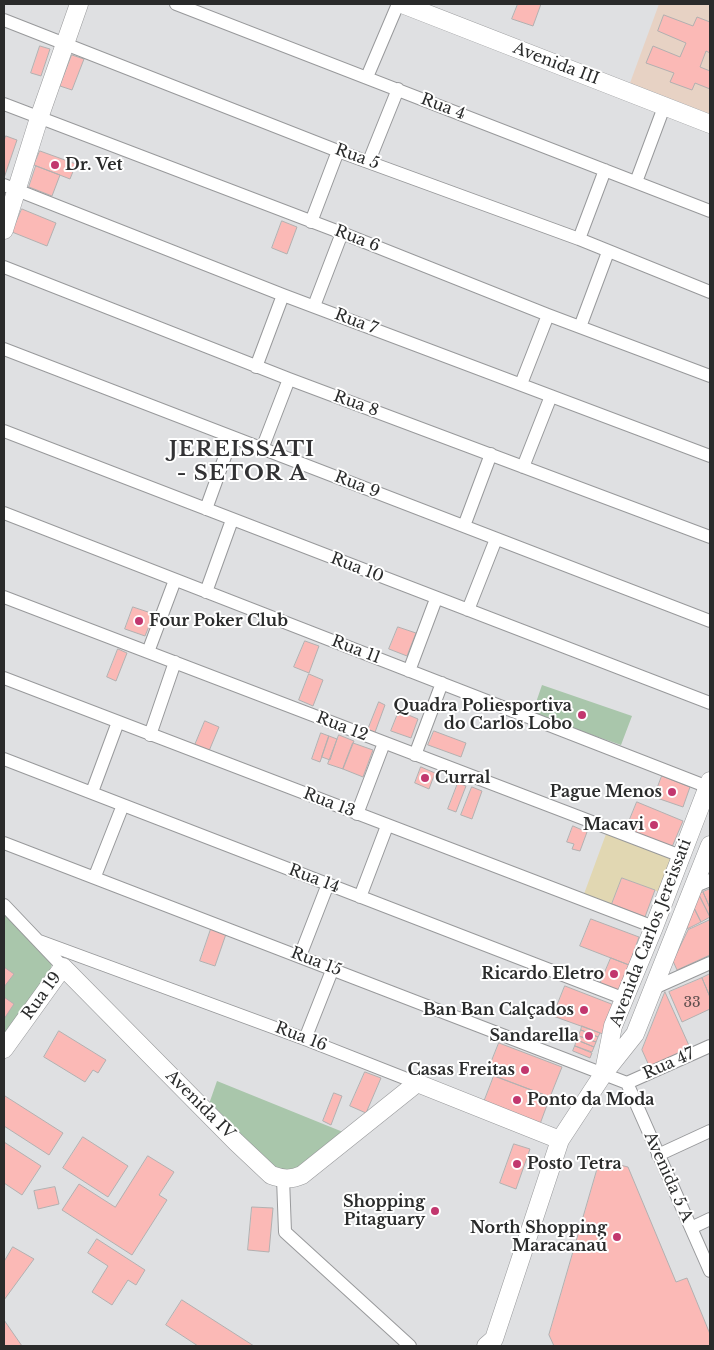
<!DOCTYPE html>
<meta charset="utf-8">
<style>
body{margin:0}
#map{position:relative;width:714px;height:1350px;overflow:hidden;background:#dfe0e2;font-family:"Libre Baskerville",serif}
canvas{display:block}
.frame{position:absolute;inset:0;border:5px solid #2a2b2b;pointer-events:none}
</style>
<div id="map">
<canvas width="714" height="1350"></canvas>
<div class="frame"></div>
</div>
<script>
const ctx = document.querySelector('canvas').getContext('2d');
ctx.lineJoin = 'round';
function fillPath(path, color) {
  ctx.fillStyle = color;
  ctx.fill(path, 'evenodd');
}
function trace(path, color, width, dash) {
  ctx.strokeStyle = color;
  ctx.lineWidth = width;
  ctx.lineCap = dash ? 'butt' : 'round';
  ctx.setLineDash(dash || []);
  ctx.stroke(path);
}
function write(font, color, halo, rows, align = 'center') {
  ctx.font = font + ' "Libre Baskerville",serif';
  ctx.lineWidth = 4;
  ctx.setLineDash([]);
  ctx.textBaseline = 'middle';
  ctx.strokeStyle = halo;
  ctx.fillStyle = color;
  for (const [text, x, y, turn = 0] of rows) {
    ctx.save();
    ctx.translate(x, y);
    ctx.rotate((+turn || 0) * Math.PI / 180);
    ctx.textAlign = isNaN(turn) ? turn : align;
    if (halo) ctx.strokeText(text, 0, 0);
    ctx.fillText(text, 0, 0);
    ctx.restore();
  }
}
fillPath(new Path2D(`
 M659 4H710V114L630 83Z`), '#e7d2c4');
fillPath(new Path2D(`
 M542 685 632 716 621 745 532 714Z
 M4 912 52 964 49 973 4 1038Z
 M217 1081 343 1132 292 1173 274 1170 209 1104Z`), '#a9c6ab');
fillPath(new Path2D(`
 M606 834 672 859 659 892 622 878 612 904 584 894Z`), '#e1d7b2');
const building = new Path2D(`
 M518 4H541L533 26 512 19Z
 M664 15 693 26 697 17 710 22V53L706 51 700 67 710 71V89L695 83 692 90 670 82 674 73 646 63 653 46 680 57 686 43 658 31Z
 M40 46 50 49 41 76 31 73Z
 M72 55 84 59 72 90 60 86Z
 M6 136 17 140 4 178V141Z
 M40 151 76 164 70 179 34 165Z
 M36 166 60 175 52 196 29 187Z
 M22 209 56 223 47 246 12 232Z
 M282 221 297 227 287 254 272 248Z
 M133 607 154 614 145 636 125 629Z
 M398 627 416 633 407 656 389 649Z
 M305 641 319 646 309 673 294 667Z
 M118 649 127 653 116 681 107 677Z
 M309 674 323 680 313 706 299 700Z
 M379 702 385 705 374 735 367 732Z
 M399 711 418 719 411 738 391 731Z
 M205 721 219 727 209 751 195 745Z
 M434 731 466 743 461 757 428 745Z
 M321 733 329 736 320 762 312 759Z
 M339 735 354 741 343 769 328 764Z
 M329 736 337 739 330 760 322 757Z
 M353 743 373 750 363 777 343 769Z
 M421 767 435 773 429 789 415 783Z
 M662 776 690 787 683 807 654 797Z
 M458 783 466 786 456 812 448 809Z
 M472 787 482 791 472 819 461 815Z
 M637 802 683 821 672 847 626 829Z
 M573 826 587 832 580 851 572 849 574 844 567 842Z
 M622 878 655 890 645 917 612 904Z
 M710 889V908L703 892Z
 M703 892 710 908V917L699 895Z
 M699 895 710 917 701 922 693 906Z
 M693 906 701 922 687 929Z
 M591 919 639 937 629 965 580 946Z
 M710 920V955L677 970 673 961 688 930Z
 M211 929 226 934 215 966 200 961Z
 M611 958 629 965 618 992 600 984Z
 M4 967 14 974 4 987Z
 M710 974V997L702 978Z
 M702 978 710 997V1009L682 1022 669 992Z
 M565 986 614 1005 603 1034 553 1016Z
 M665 992 691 1050 650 1068 642 1050Z
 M4 997 14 1004 4 1019Z
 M582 1026 600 1033 598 1037 581 1030Z
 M581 1030 598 1037 596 1042 579 1036Z
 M59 1031 106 1060 98 1073 93 1070 85 1082 44 1057Z
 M579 1036 596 1042 594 1047 577 1040Z
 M577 1040 594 1047 592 1052 575 1046Z
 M499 1043 562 1067 550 1097 487 1073Z
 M575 1046 592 1053 590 1058 573 1051Z
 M365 1072 381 1078 366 1113 350 1106Z
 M494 1076 550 1097 540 1124 484 1102Z
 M334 1093 342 1096 331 1125 323 1121Z
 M5 1096 63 1133 49 1155 4 1126V1099Z
 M83 1137 128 1166 108 1197 63 1168Z
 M4 1142 41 1166 22 1195 4 1183Z
 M514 1144 530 1149 516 1189 500 1183Z
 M148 1156 174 1172 159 1195 167 1200 132 1255 62 1210 79 1184 115 1207Z
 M600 1160 628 1167 676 1282 687 1278 710 1334V1346H554L549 1335Z
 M55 1187 59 1204 38 1209 34 1191Z
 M252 1207 273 1208 269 1252 248 1250Z
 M97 1239 145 1270 136 1285 128 1280 112 1305 92 1292 108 1266 88 1253Z
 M13 1247 34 1259 4 1300V1262Z
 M182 1300 254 1346H198L166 1325Z
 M4 1320 22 1346H4Z`);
fillPath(building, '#fbb9b6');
trace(building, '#b2b0b0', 1);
const street = new Path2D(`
 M176 4 710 211
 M4 20 338 151 579 239 710 292
 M367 77 398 4
 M4 104 342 233 548 315 710 376
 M369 161 398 89
 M636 182 664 107
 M4 185 283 295 710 456
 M311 222 338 151
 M579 239 605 170
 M4 267 289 379 710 537
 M314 306 342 233
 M580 327 608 252
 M4 349 710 621
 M256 367 283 295
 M521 384 548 315
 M4 431 710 703
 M262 449 289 379
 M523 467 551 396
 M206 509 232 437
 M4 513 708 787
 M464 526 491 454
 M206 592 232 520
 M4 597 681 856
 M468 610 496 539
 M148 652 175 580
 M409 671 436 599
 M4 678 654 927
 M150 735 175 662
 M415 755 442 683
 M4 759 625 999
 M92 792 118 722
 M357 814 384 743
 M4 843 627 1083
 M95 876 123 805
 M693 887 710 880
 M360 897 387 826
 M4 905 63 967
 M39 941 305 1039 417 1083
 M300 956 328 884
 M654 988 710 963
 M305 1039 333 968
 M627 1083 710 1271
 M627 1083 710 1046
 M658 1155 710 1131
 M283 1178 285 1232 410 1346
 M691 1228 710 1219`);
const secondary = new Path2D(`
 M402 4 710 124
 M4 230 39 118 79 4
 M4 1049 63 967 236 1142 271 1175C282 1179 291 1180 302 1175L417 1083 560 1140
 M604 1071 613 1026 654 927 710 781
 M486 1346 494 1339 560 1140 604 1073 635 1034 710 845`);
trace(street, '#98999b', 14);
trace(secondary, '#98999b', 19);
trace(street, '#fff', 12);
trace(secondary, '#fff', 18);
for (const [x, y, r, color] of [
 [55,165,5,"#c2376e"],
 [139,621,5,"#c2376e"],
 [582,715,5,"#c2376e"],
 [425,778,5,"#c2376e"],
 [672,792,5,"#c2376e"],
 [654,825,5,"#c2376e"],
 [614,974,5,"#c2376e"],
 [584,1010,5,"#c2376e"],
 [589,1036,5,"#c2376e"],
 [525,1070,5,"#c2376e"],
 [517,1100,5,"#c2376e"],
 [517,1164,5,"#c2376e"],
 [435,1211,5,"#c2376e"],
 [617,1237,5,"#c2376e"]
]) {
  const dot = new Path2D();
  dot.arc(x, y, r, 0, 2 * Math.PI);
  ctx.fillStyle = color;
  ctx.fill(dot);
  trace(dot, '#fff', 2);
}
write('14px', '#5e4e4e', null, [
 ["33",692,1003]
]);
write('16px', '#2a2b2b', '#fff', [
 ["Avenida III",556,64,21],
 ["Rua 4",443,107,21],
 ["Rua 5",357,157,20],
 ["Rua 6",357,239,21],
 ["Rua 7",356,322,21],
 ["Rua 8",356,404,20],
 ["Rua 9",357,485,21],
 ["Rua 10",357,568,21],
 ["Rua 11",356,650,21],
 ["Rua 12",342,727,21],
 ["Rua 13",329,803,21],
 ["Rua 14",314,879,21],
 ["Avenida Carlos Jereissati",651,933,-69],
 ["Rua 15",316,962,21],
 ["Rua 19",42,996,-54],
 ["Rua 16",301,1037,21],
 ["Rua 47",669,1064,-24],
 ["Avenida IV",200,1105,45],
 ["Avenida 5 A",668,1177,66]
]);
write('bold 16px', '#2a2b2b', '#fff', [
 ["Dr. Vet",65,165,"left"],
 ["Four Poker Club",149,621,"left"],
 ["Quadra Poliesportiva",572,706],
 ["do Carlos Lobo",572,724],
 ["Curral",435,778,"left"],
 ["Pague Menos",662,792],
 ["Macavi",644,825],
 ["Ricardo Eletro",604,974],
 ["Ban Ban Calçados",574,1010],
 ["Sandarella",579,1036],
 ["Casas Freitas",515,1070],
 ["Ponto da Moda",527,1100,"left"],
 ["Posto Tetra",527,1164,"left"],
 ["Shopping",425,1202],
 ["Pitaguary",425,1220],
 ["North Shopping",607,1228],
 ["Maracanaú",607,1246]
], 'right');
ctx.letterSpacing = '1px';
write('bold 21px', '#323234', '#fff', [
 ["JEREISSATI",242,450],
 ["- SETOR A",242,474]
]);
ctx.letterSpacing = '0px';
</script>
